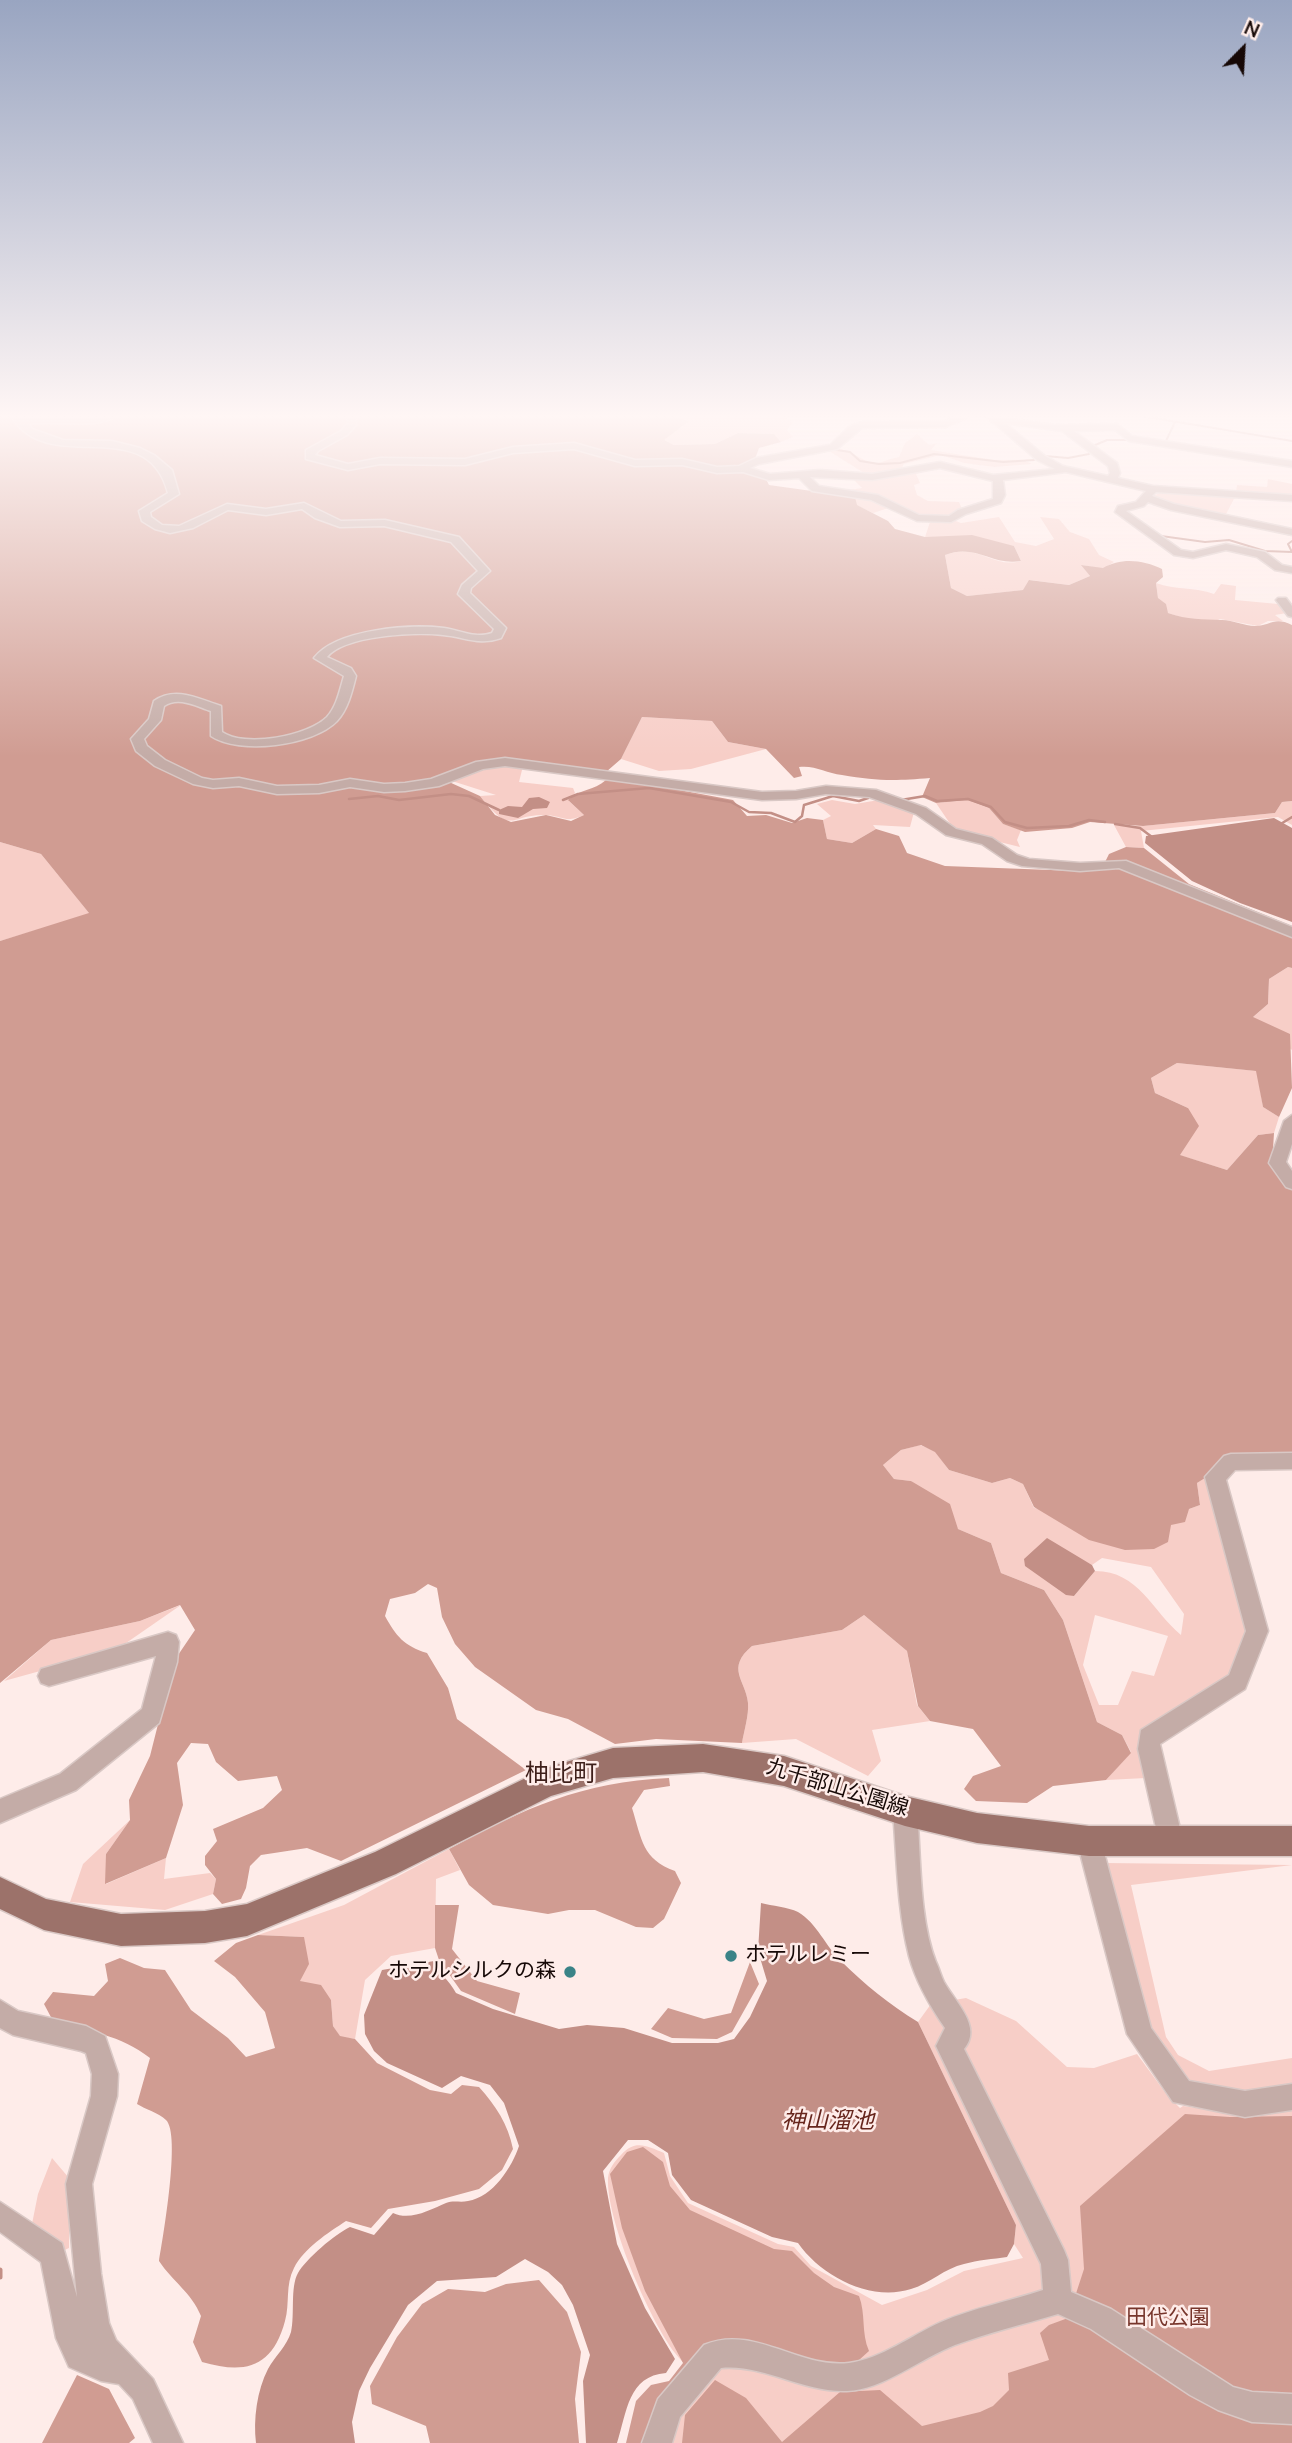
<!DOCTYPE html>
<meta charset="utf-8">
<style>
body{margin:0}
#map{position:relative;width:1292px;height:2443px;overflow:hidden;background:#feece9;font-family:"Nunito Sans",sans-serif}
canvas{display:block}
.north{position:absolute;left:1208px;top:14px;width:70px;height:70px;-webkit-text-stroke:5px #feece9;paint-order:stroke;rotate:24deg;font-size:19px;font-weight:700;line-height:28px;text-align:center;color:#160806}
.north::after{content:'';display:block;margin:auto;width:24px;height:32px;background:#160806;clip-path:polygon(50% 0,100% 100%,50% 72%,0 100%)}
</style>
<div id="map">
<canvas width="1292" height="2443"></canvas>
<div class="north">N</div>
</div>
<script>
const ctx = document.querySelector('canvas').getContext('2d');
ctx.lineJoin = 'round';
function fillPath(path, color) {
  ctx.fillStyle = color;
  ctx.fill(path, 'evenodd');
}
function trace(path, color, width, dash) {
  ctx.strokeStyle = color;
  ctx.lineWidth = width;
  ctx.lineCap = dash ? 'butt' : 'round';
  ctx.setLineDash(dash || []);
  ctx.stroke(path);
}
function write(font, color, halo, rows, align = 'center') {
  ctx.font = font + ' "Nunito Sans","Noto Sans JP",sans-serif';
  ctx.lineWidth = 5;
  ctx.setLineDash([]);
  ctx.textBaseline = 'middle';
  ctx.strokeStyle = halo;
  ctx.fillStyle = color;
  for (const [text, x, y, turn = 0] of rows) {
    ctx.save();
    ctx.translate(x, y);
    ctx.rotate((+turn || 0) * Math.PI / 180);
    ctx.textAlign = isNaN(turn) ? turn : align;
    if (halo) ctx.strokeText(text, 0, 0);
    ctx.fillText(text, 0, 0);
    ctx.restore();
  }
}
fillPath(new Path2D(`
 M675 415H779L793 422 787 430 793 437 781 442 774 434 738 433 715 444 674 445 663 440 688 422 672 417Z
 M917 434 929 445 937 443 931 450 994 460H1023L1032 464 994 467 964 463 941 455 904 464 898 475 946 467 916 474 920 483 914 485 917 495 928 501 959 502 962 509C941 522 918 518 898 505L873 513 830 493 862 488 854 480 864 473 829 451C848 443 859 463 877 463 884 462 891 458 899 457L905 443Z
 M1268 479 1292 484V495L1236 492 1237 485 1267 487Z
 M1159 493 1235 497 1225 516 1169 505 1151 497Z
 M999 517 1015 542 1036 546 1054 539 1040 517 1059 519 1070 532 1089 539 1099 555 1114 562 1103 569 1082 565 1090 576 1069 585 1030 580 1024 590 967 596 951 588 945 555C979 542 992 569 1021 561L1014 546 925 537 930 522 956 521 961 523Z
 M1156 583C1175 590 1195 587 1214 594L1221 584 1236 586 1235 600 1278 604 1287 613 1275 615 1283 621H1268L1258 626 1220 619 1214 622 1183 618 1168 613 1158 598Z
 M642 717 712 721 728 742 766 749 691 769 659 771 621 759Z
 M489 765 523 766 519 782 573 788 575 793 569 801 584 815C566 823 565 817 547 815 509 813 513 838 480 796L496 795 452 781Z
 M832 800 855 804 879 800 914 812 910 827 873 825 876 829 852 843 827 839 823 820 831 816 817 804Z
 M968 800 989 808 1003 824 1021 830 1017 840 1020 847 955 831 936 803Z
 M1292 801V825L1278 817 1141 831 1144 848 1126 847 1114 825 1143 826 1275 813 1282 802Z
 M0 842 41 854 90 914 0 941Z
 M1288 967 1292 968V1050L1252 1018 1268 1004 1269 979Z
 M1177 1063 1257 1071 1263 1107 1279 1117 1274 1133 1258 1135 1227 1170 1179 1155 1188 1108 1155 1093 1151 1078Z
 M920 1445 935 1451 949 1470 992 1483 1010 1478 1023 1484 1034 1508 1171 1525 1189 1509 1200 1505 1197 1483 1210 1475 1252 1627 1228 1678 1142 1732 1146 1778 1106 1780 1131 1752 1122 1735 1097 1722 1063 1620 1044 1590 1001 1573 991 1543 958 1529 911 1481 894 1479 883 1465 901 1450ZM1072 1555 1092 1565 1102 1558 1151 1567 1184 1614 1181 1635C1152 1611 1139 1571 1095 1571L1074 1596ZM1095 1615 1168 1636 1154 1676 1132 1671 1118 1705H1099L1083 1665Z
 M181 1605 116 1650 4 1681 51 1640 140 1621Z
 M864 1615 907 1651 917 1705 930 1721 872 1730 881 1761 868 1776 796 1739 742 1743C744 1731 749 1715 748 1703 746 1680 725 1669 752 1646L842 1630Z
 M130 1820 106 1854V1884L166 1858 164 1879 210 1873 216 1879 213 1894 165 1910 70 1902 83 1864Z
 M449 1849 460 1870 436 1879 435 1948 391 1956 365 1980 355 2039 340 2037 333 2026 331 2000 300 1981 304 1937 258 1935 344 1905Z
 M1104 1863 1292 1865 1131 1885 1166 2037 1178 2055 1209 2071 1292 2058V2088L1241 2096 1187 2084 1153 2035Z
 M966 1998 1016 2021 1067 2067 1094 2068 1137 2054 1167 2095 1180 2108 1183 2106 1246 2115 1292 2106V2443H665L669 2432 706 2383C696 2373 683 2364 675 2353 649 2319 606 2220 608 2178 609 2168 615 2161 621 2155 635 2139 647 2146 664 2153L670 2176 688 2203 778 2244 794 2247 811 2266 882 2305 927 2290 964 2271 1023 2258 1014 2244 1016 2225 918 2022 931 2004Z
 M52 2158 69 2178V2248L58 2253 31 2229 38 2194Z`), '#f7cec7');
fillPath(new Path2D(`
 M0 415H675L673 417 689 421 664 440 674 445 715 444 738 433 774 434 781 442 759 448 755 459 744 464 764 475 769 485 855 497 857 505 888 521 895 529 925 537 972 535 1014 546 1021 561C991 566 976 543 945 555L951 588 967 596 1023 590 1029 580 1069 585 1090 576 1081 565 1103 568C1121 557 1144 560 1162 569L1163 577 1156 583 1158 598 1166 604 1168 613C1188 620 1202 619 1222 620 1233 620 1244 626 1255 626 1270 626 1274 616 1292 625V801L1282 802 1275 813 1143 826 1090 822 1072 828 1025 832 1003 824 989 808 968 800 936 803 922 797 930 778C895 781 876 781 842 775 826 773 815 765 799 767L802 776 794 778 766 749 728 742 712 721 642 717 621 759 606 772 509 760 484 761 453 774 449 782 480 796 495 815 511 822 546 815 571 821 584 815 568 800C579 789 594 791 606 780L658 786 733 800 747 816 766 815 792 823 807 818 823 820 827 839 852 843 876 829 899 836 907 853 945 866 1077 871 1102 868 1109 854 1126 847 1144 848 1189 884 1292 926V968L1288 967 1269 979 1268 1004 1253 1017 1290 1034 1292 1088 1279 1117 1263 1107 1256 1071 1177 1063 1151 1078 1155 1093 1188 1108 1199 1126 1180 1155 1227 1170 1258 1135 1274 1133 1272 1165 1292 1190V1455L1210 1475 1197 1483 1200 1505 1189 1509 1185 1522 1171 1525 1168 1542 1154 1549 1125 1550 1089 1540 1034 1507 1023 1484 1010 1478 992 1483 949 1470 935 1452 921 1445 901 1450 883 1465 894 1479 911 1481 950 1504 958 1529 991 1543 1001 1573 1044 1590 1063 1620 1097 1722 1122 1735 1131 1753 1106 1780 1053 1786 1027 1803 976 1801 964 1789 973 1776 1001 1766 973 1729 930 1721 918 1706 907 1651 864 1615 842 1630 752 1646C725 1669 746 1680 748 1703 749 1715 744 1731 742 1743L656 1739 615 1744 568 1719 536 1710 475 1667 455 1644 442 1617 437 1588 428 1584 415 1593 390 1599 385 1616C396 1636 404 1646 427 1653L448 1688 457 1719 526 1770 341 1861 307 1848 261 1855 250 1866 246 1888 241 1899 222 1904 213 1894 216 1879 205 1865V1856L217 1841 213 1829 263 1808 282 1790 277 1776 238 1781 216 1762 208 1744 191 1743 177 1763 183 1805 166 1858 105 1884 106 1854 130 1820 129 1800 150 1756 174 1661 195 1630 180 1605 140 1621 51 1640 0 1683V941L89 913 41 854 0 842Z
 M669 1778 670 1786 644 1790 632 1808C642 1840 642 1859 675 1871L681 1883 664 1919 653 1928 636 1927 595 1910H569L548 1914 493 1905 469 1885 449 1849C525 1808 581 1782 669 1778Z
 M435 1905H459L452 1949 477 1981 520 1993 515 2014 461 1991 439 1960 435 1948Z
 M258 1935 304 1937 309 1964 300 1981 321 1985 331 2000 333 2026 340 2036 355 2039 377 2063 430 2090 451 2094 462 2085 479 2087C496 2106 508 2124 513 2149L502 2170 479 2189 435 2201 388 2209 371 2228 346 2221C328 2233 304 2248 294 2268 285 2285 290 2303 285 2321 272 2369 244 2374 202 2362L193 2342 201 2316C191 2292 173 2282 159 2261 163 2237 181 2134 166 2120 159 2113 145 2109 137 2104L150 2058C121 2035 88 2031 53 2021L44 2004 53 1992 94 1996 108 1981 105 1964 120 1958 144 1968 165 1970 191 2010 228 2038 246 2057 275 2048 265 2012 235 1977 214 1961 236 1943Z
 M750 1962 759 1984 732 2032 717 2039 672 2038 651 2029 668 2008 704 2019 731 2013Z
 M1185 2114 1230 2117 1292 2116V2443H682L685 2415 715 2380 746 2398 782 2442 840 2392 880 2390 922 2426 980 2412 993 2406 1009 2390 1008 2373 1049 2360 1040 2333 1049 2325 1068 2318 1084 2269 1080 2206Z
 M643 2147 663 2162 670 2186 690 2210 774 2249 792 2251 814 2273 834 2287 859 2296C866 2314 861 2333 869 2351L859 2360 835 2367 724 2343 648 2443H626L636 2401 651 2385 669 2381 683 2363 645 2291 622 2228 610 2174 627 2152Z
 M539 2280 567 2312 581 2352 575 2399 579 2443H430L426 2426 372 2404 370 2386 397 2337 422 2304 448 2289 485 2292 506 2284Z
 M77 2375 109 2389 135 2438 129 2443H42Z`), '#d09c92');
fillPath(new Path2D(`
 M539 797 550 802 547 808 533 809 518 818 499 814V810L508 806 522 807 529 798Z
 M1274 818 1292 828V922L1240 903 1192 881 1145 843 1146 836Z
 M1047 1538 1092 1565 1095 1571 1074 1596 1066 1595 1025 1566 1024 1559Z
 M761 1903C772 1906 788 1907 798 1912 817 1923 826 1947 841 1961 864 1984 890 2005 918 2022L1016 2225 1014 2244 1007 2257C993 2259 978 2260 964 2264 945 2268 929 2284 911 2289 870 2302 821 2276 798 2243L772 2237 691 2200 672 2175 668 2153 648 2140H628L603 2171 617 2244 645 2308 675 2359 666 2373C628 2376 627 2412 617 2443H586L583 2381 590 2355 573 2305 562 2285 548 2272 525 2259 496 2277 437 2281 408 2305 370 2368 359 2391 352 2422 355 2443H256C253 2420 257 2390 268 2369 275 2356 287 2346 291 2332 295 2315 290 2287 298 2273 306 2259 335 2234 350 2227L374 2235 393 2213C410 2221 430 2210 446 2203 454 2200 460 2203 468 2201 493 2197 512 2167 519 2146L504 2103 490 2085 461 2076 442 2088 387 2063 374 2051 365 2034 364 2015 382 1970 434 1961C439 1974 449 1980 456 1993L493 2009 559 2029 587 2025 624 2028 672 2043H718L734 2039 750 2017 767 1981 758 1951Z`), '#c38f86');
trace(new Path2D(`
 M1136 415 1292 441
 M1166 441 1175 422
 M1093 446 1107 440H1132
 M830 449 850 452 860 461 879 464 900 463 934 454 1003 462 1034 460
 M1045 456 1068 458 1089 454V448
 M1283 533 1292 535
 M1161 536 1205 542 1229 540 1265 551 1292 552
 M1292 541 1288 544 1292 552`), '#c38f86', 2);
trace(new Path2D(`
 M349 799 378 796 399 800 451 794 469 796 499 810
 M563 800 578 794 649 788 731 802 749 812 771 813 795 822 802 816 804 805 833 796 859 801 868 798
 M901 800 925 796 937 801 968 799 991 807 1005 822 1027 828 1069 826 1089 820 1105 822
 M1115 824 1140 828 1152 837
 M1279 825 1292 817`), '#c38f86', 2.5);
trace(new Path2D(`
 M0 2270V2277`), '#c38f86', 5);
const minor = new Path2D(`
 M10 415H20L24 419 42 416 83 419 120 415C92 431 58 419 28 424L32 429 63 440 112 441 140 448 154 455 172 470 179 494 150 512 151 517 162 525 179 526 227 504 266 509 304 503 341 521 385 520 459 537 490 571 471 588 470 593 504 626 506 628 501 638C479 646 465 637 443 635 416 632 345 635 327 657L351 668 356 676C352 692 348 709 337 721 313 746 239 755 211 736V711C195 706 179 696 164 706L161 720 144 739 147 746 165 760 202 778 213 780 239 778 277 786 319 785 350 779 384 784 405 783 431 779 476 762 505 758 762 792 796 791 826 786 876 790 926 808 956 829 992 838 1017 855 1029 859 1080 863 1126 861 1292 927V937L1119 868 1080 871 1022 866 1007 861 982 844 946 835 916 814 869 797 826 794 796 799 762 800 505 766 483 769 439 786 405 791 384 792 350 787 319 793 277 794 239 786 213 788 193 784 155 766 136 751 131 739 149 719 154 701C176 686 198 699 221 706L222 732C245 748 308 736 327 717 337 706 340 689 344 676L314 658C336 629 410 624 444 628 460 630 475 639 492 633L494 629 458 594 462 585 478 571 451 542 384 526 340 527 315 518 302 509 266 515 228 510 193 528 170 533 155 529 142 521 139 511 168 493C149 419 68 466 25 432 19 428 15 421 10 415Z
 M346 415H356V425L347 435 318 451 315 455 348 464 380 458 465 459 513 447 574 443 635 460 682 459 717 467 739 466 756 458 830 445 849 427 861 422 945 421 959 415H973L946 427 862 428 837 449 759 464 750 468 770 474 820 470 872 474 940 462 993 475 1055 469 1037 460 985 415 1054 425 1117 424 1132 436 1292 461V467L1129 441 1115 430 1074 431 1117 463 1120 473 1118 478 1153 486 1292 495V501L1156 492 1152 496 1174 504 1292 529V535L1171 510 1148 502 1144 506 1126 511 1181 550 1193 552 1226 544 1265 552 1282 565 1292 567V573L1275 570 1257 557 1226 550 1193 558 1174 555 1115 512 1118 506 1136 502 1146 491 1066 472 1003 480 1005 495 1001 503 966 514 951 522 917 521 871 500 812 491 799 478 769 480 743 472 717 473 682 465 635 466 574 449 513 453 465 465 380 464 348 470 306 459V450L341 431 348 423ZM1005 423 1062 431 1108 466 1110 473 1108 476 1063 466 1045 456ZM940 468 993 481V499L958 510 949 516 919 515 878 495 819 486 810 477 872 480Z
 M1278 598H1286L1292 606V617L1288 616 1276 600Z
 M1292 1115V1144L1286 1162 1292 1171V1189L1286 1187 1269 1163 1284 1121Z
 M1292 1453V1469L1235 1470 1226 1480 1268 1631 1245 1689 1160 1744 1183 1841 1179 1849 1171 1853 1163 1849 1159 1841 1138 1749 1141 1730 1229 1675 1246 1631 1205 1477 1224 1456 1231 1454Z
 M168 1632 176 1635 179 1642 177 1662 159 1723 76 1790 0 1823V1799L60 1774 142 1709 156 1656 49 1686 41 1683 38 1676 41 1669Z
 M905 1799 913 1803 917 1811C921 1857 919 1919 936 1962 939 1968 941 1976 944 1982 955 2002 983 2027 964 2049L1064 2250 1068 2260 1071 2292 1111 2309 1233 2387 1252 2392 1292 2394V2424L1252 2422 1218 2410 1190 2395 1091 2329 1058 2314C1024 2324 988 2333 955 2345 921 2358 883 2390 847 2391 803 2393 764 2364 721 2368L680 2417 672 2443H642L658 2399 704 2345C754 2324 798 2369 849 2363 881 2359 912 2335 941 2322 973 2308 1010 2301 1043 2290L1041 2264 936 2046 945 2028C930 2006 916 1982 909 1956 897 1909 897 1859 893 1811L897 1803Z
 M1089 1829 1097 1833 1101 1841 1151 2028 1189 2081 1245 2091 1292 2084V2110L1245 2117 1173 2102 1127 2034 1077 1841 1081 1833Z
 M0 2000 18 2011 86 2026 105 2036 118 2074 117 2096 92 2184 101 2274 109 2323 116 2340 153 2379 183 2443H153L133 2399 119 2384 101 2381 69 2367 56 2338 41 2262 0 2232V2202L62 2243 77 2297 66 2184 91 2096 92 2074 86 2053 81 2051 13 2035 0 2028Z`);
const major = new Path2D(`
 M703 1744 784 1756 905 1796 977 1813 1089 1826H1292V1856H1089L977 1843 905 1826 784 1786 703 1772 613 1778 551 1796 396 1874 247 1936 205 1943 121 1946 44 1930 0 1909V1877L46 1899 121 1914 205 1911 247 1904 375 1852 546 1768 613 1748Z`);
trace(minor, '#d9c8c5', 3);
trace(major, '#d9c8c5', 3);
fillPath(minor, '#c4aca7');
fillPath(major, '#9c726a');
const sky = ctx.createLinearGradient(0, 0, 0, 757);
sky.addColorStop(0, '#99a5c1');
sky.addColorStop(0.55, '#fff6f5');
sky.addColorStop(1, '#fff6f500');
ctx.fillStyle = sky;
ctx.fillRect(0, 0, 1292, 757);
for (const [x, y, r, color] of [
 [731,1956,7,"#3a8387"],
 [570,1972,7,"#3a8387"]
]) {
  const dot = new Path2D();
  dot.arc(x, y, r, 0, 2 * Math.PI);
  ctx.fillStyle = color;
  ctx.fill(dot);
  trace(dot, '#feece9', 2.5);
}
write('21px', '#160806', '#feece9', [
 ["九千部山公園線",837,1789,17]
]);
write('21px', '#160806', '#feece9', [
 ["ホテルレミー",745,1956],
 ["ホテルシルクの森",556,1972,"right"]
], 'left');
write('21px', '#77352b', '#feece9', [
 ["田代公園",1168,2319]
]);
write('italic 23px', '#67261d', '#feece9', [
 ["神山溜池",828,2122]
]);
write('24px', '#3e1f1a', '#feece9', [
 ["柚比町",561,1775]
]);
</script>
